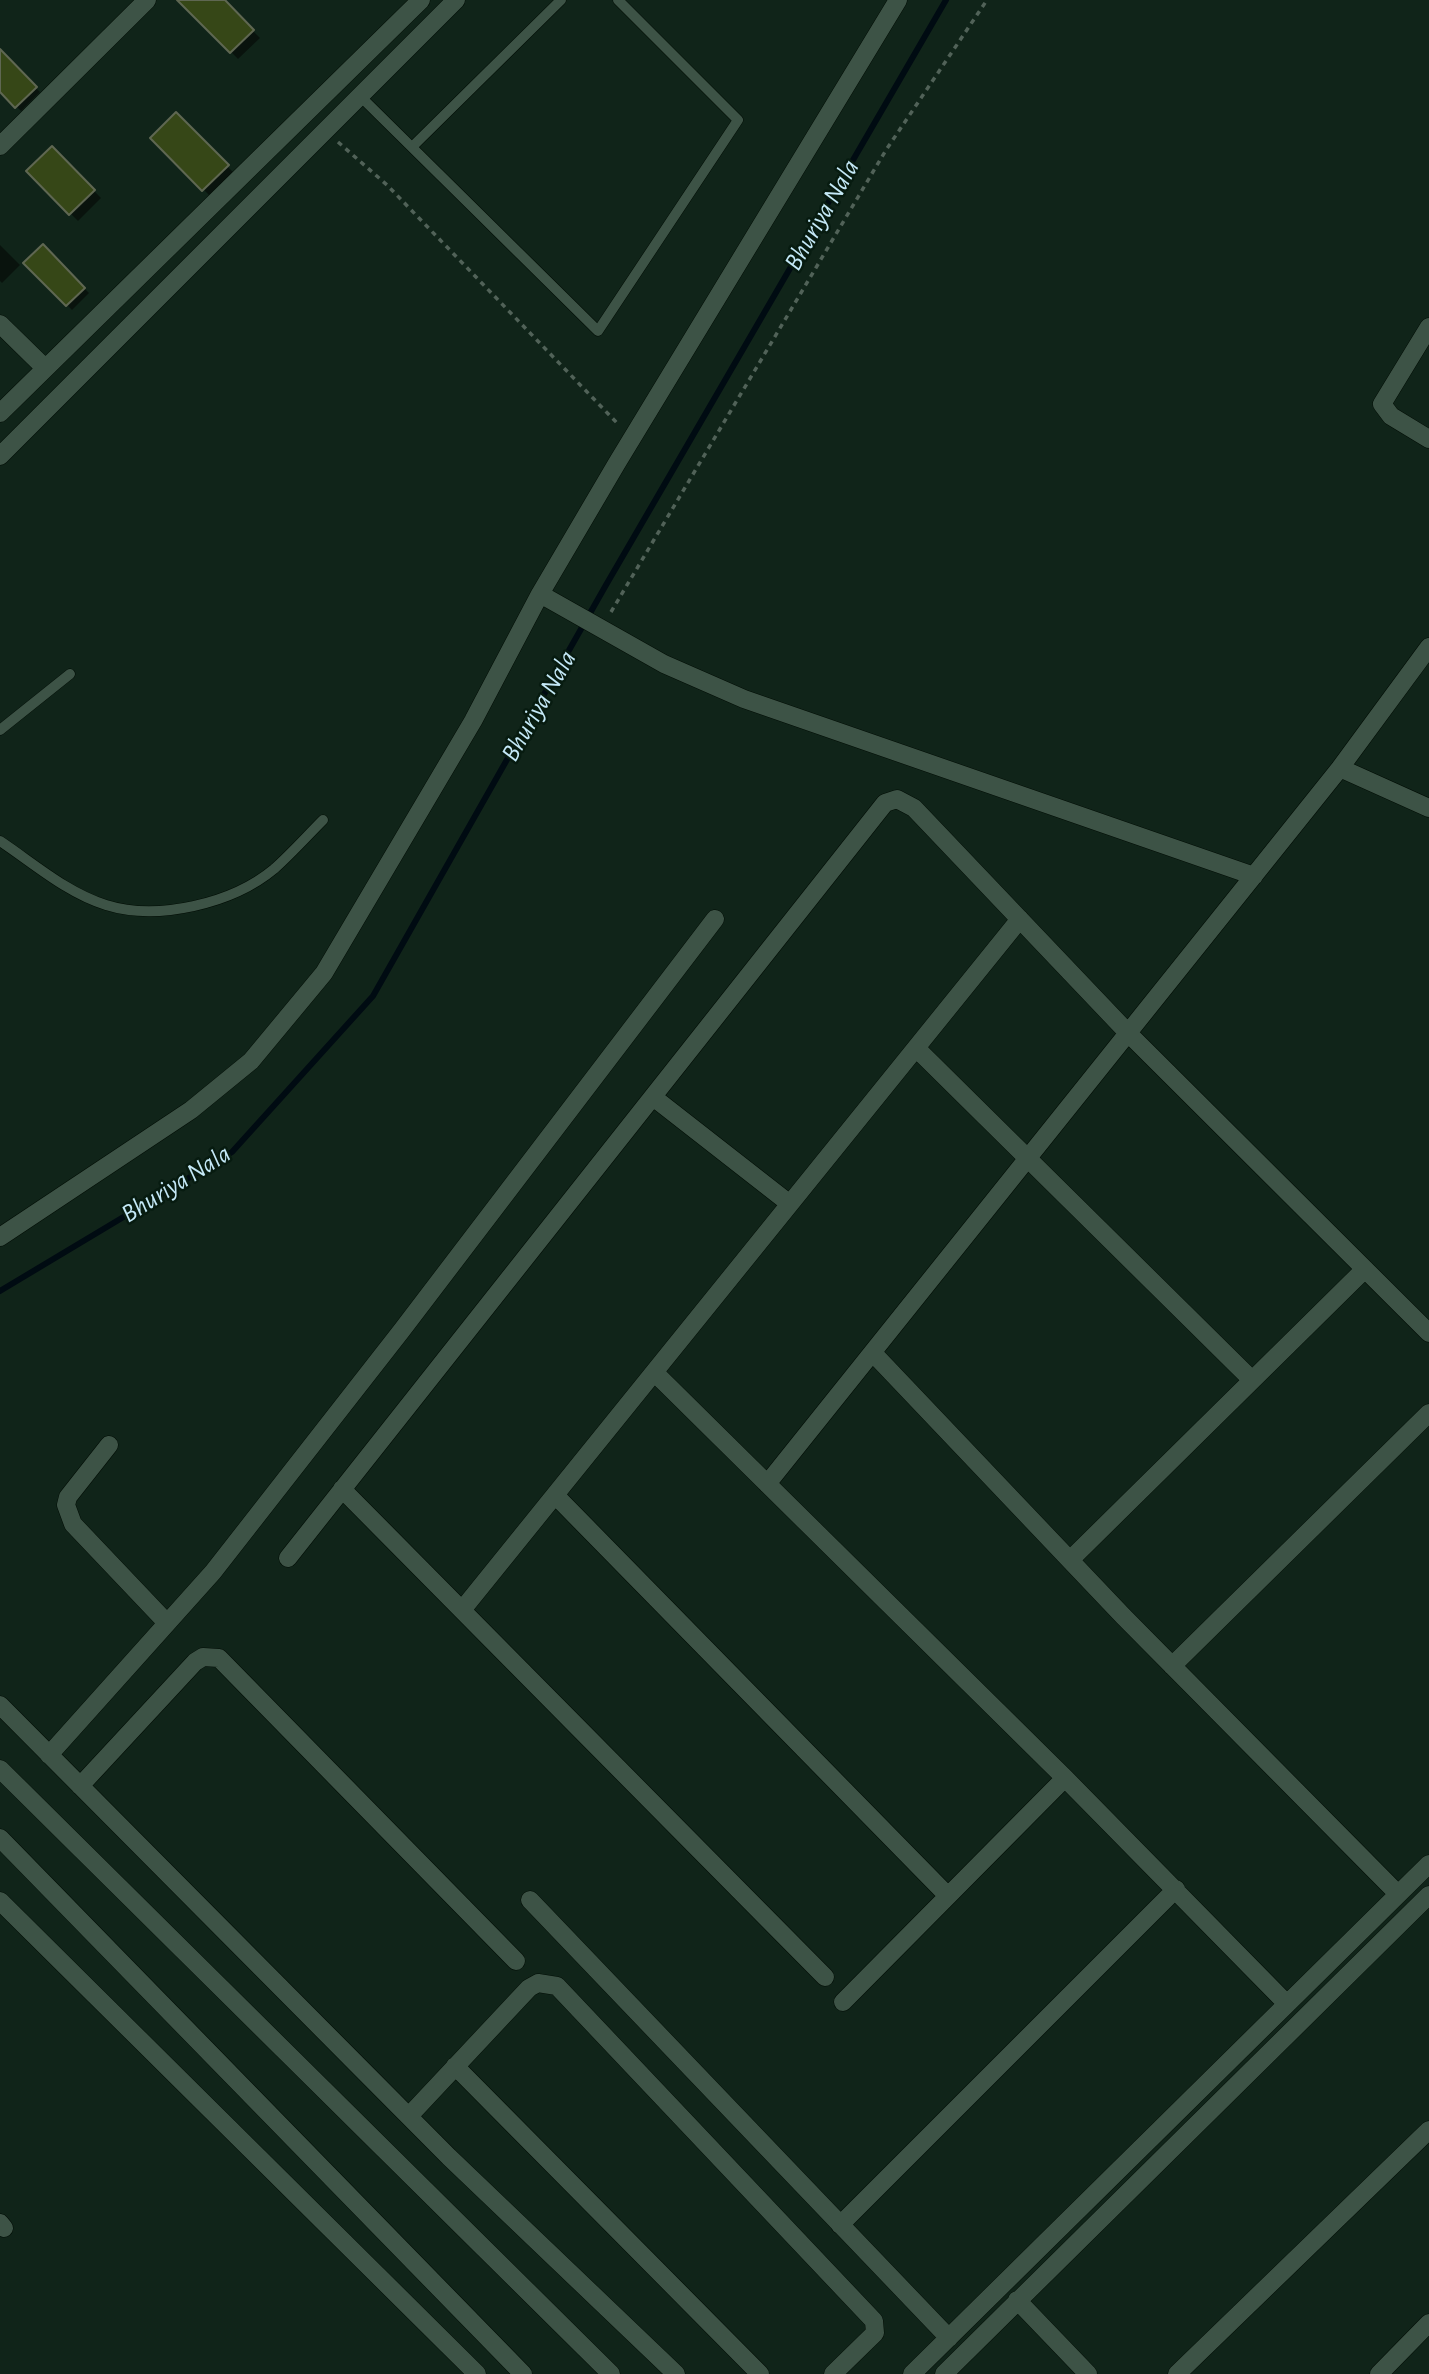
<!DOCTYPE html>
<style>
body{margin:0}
canvas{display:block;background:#102419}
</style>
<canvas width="1429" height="2374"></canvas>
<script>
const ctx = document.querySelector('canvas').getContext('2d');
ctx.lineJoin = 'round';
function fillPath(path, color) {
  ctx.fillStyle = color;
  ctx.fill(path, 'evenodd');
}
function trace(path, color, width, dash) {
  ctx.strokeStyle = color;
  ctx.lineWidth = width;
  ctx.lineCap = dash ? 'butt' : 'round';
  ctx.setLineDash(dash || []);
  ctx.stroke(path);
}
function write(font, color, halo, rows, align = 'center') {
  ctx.font = font + ' "Alegreya Sans",sans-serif';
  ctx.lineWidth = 5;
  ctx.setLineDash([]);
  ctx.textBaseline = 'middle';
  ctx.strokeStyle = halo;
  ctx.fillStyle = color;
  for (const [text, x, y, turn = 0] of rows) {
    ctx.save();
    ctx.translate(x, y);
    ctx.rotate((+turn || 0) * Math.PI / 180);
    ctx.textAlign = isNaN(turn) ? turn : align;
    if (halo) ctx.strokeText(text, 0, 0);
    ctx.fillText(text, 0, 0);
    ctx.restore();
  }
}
fillPath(new Path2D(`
 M192 0H222L260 38 238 59 186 6Z
 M0 52 40 92 21 111 0 90Z
 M176 115 235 174 211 197 152 138Z
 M52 148 101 198 78 221 28 171Z
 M0 245 20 265 2 283 0 281Z
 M43 247 89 293 72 310 26 263Z`), '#0007');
trace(new Path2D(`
 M0 1291 232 1152 373 996 606 585 946 0`), '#000b12', 6);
const building = new Path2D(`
 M177 0H225L254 30 230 53Z
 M0 49 37 87 15 108 0 92Z
 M176 112 229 165 202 191 150 138Z
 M52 146 95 190 69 215 26 171Z
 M43 244 85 288 66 306 23 263Z`);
fillPath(building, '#364717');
trace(building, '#5f6752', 2);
const service = new Path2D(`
 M360 96 598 331 738 120 618 0
 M412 147 561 0
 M0 730 70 674
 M0 841C33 863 67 893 106 905 157 921 232 904 274 869 291 854 307 836 323 820`);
const minor = new Path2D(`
 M0 146 147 0
 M0 324 45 368
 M1429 327 1382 404 1391 416 1429 439
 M0 413 421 0
 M0 456 456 0
 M540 594 664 664 744 699 1254 876
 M1340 768 1429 808
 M916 1048 1252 1380
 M653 1097 790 1204
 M0 1237 191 1110 251 1061 324 973 473 721 540 594 617 463 898 0
 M873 1353 1123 1616 1398 1894
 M654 1372 1065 1778 1287 2004
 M109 1445 68 1497 66 1505 73 1524 167 1623
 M767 1484 1340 768 1429 647
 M342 1489 825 1977
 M555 1495 948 1896
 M288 1558 885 803 897 799 914 808 1129 1034 1429 1333
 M1070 1560 1365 1269
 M462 1610 1020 919
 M1172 1666 1429 1413
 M0 1705 449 2157 676 2374
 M49 1755 213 1572 402 1330 715 919
 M80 1786 195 1662 203 1657 219 1658 516 1961
 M530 1900 949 2338
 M0 1901 477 2374
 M843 2002 1065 1778
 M455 2066 760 2374
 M409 2116 529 1988 538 1983 557 1986 874 2321 875 2333 833 2374
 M0 2223 4 2228
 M840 2225 1176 1889
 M1017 2300 1088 2374
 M912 2374 1429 1864
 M944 2374 1429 1895
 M1177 2374 1429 2130
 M1379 2374 1429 2323`);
const tertiary = new Path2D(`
 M0 1769 611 2374
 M0 1838 523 2374`);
trace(service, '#000d05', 11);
trace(minor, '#000d05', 19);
trace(tertiary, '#000d05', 19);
trace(new Path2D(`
 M338 142 387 185 618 424
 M611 612 886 150 987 0`), '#516258', 3.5, [5, 5]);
trace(service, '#3d5346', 10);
trace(minor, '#3d5346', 18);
trace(tertiary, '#3d5346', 18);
write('italic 26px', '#c4e8f6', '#071b10', [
 ["Bhuriya Nala",822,215,-60],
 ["Bhuriya Nala",539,706,-60],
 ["Bhuriya Nala",176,1184,-32]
]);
</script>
